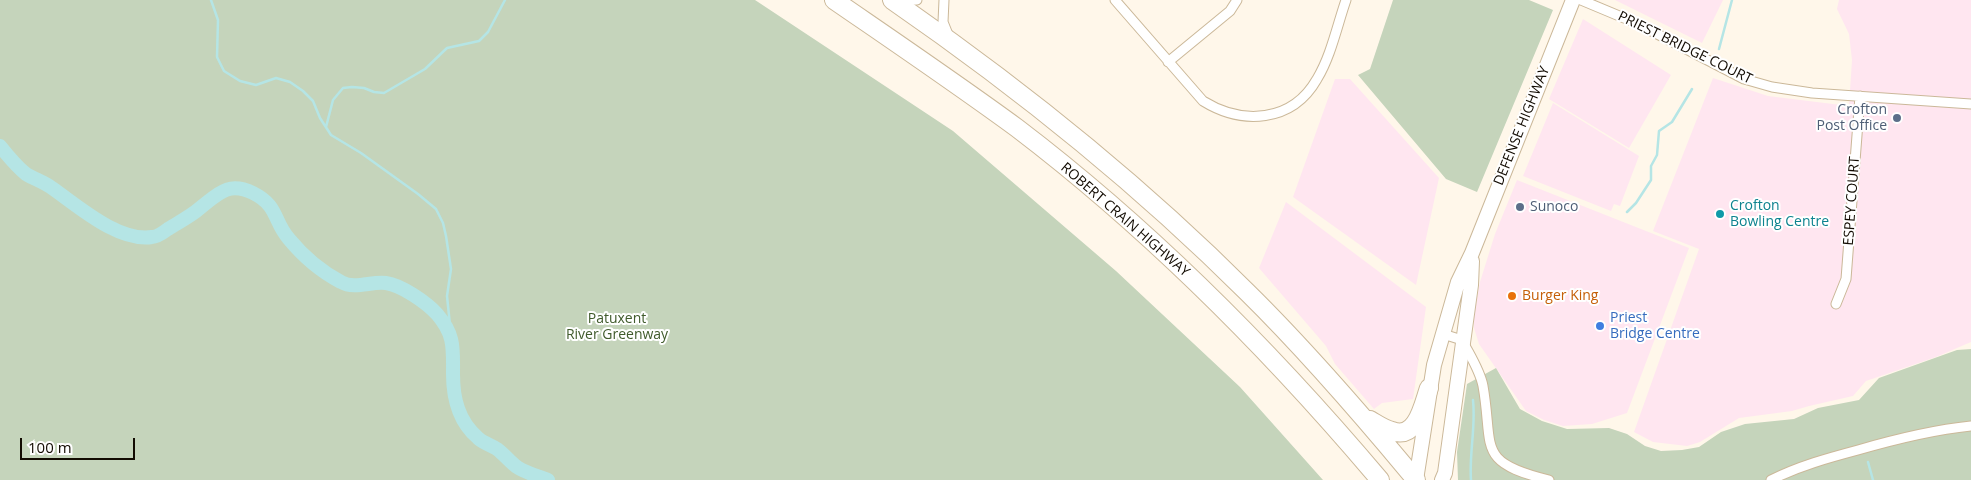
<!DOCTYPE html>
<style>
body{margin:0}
#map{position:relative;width:1971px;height:480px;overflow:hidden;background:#fff7ea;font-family:"Open Sans",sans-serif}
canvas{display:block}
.scale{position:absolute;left:20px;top:438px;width:115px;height:22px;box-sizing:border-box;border:2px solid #120b02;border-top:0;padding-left:6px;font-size:15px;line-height:18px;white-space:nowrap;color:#120b02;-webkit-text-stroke:4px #fff;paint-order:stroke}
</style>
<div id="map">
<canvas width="1971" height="480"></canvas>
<div class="scale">100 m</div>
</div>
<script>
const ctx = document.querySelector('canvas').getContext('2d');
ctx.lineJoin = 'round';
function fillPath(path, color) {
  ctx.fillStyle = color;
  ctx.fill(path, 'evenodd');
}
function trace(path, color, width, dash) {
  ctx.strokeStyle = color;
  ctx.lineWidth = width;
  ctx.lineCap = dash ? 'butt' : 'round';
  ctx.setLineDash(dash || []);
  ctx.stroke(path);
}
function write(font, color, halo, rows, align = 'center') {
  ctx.font = font + ' "Open Sans",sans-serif';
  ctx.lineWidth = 4;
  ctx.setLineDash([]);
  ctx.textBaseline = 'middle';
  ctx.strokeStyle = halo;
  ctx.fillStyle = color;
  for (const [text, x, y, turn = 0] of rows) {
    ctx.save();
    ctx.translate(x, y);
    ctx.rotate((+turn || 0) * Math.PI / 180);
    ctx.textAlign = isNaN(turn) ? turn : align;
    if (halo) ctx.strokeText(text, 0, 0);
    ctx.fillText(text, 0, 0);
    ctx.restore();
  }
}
fillPath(new Path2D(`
 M1615 0H1723L1702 43Z
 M1839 0H1971V342L1936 357 1866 381 1853 396 1809 406 1792 411 1739 418 1700 442 1687 446 1653 442 1634 432 1699 249 1653 231 1713 78 1768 96 1849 106 1852 60 1849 34 1837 9Z
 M1583 19 1671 75 1629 148 1549 99Z
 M1335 79H1350L1439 178 1416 285 1293 197Z
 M1553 103 1639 156 1620 206 1614 204 1611 211 1523 176Z
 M1517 180 1689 248 1627 413 1592 424 1563 426 1544 420 1526 411 1479 344 1474 328V315L1480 282 1495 234Z
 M1286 202 1426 307 1413 399 1382 403 1374 409 1335 364 1326 346 1259 268Z`), '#ffe6f0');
fillPath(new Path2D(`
 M0 0H755L953 131 1116 271 1240 387 1323 480H0Z
 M1393 0H1529L1553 10 1477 192 1446 179 1358 75 1370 69Z
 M1971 349V480H1458L1457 452 1467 384 1496 368 1520 409 1542 421 1567 429 1609 428 1627 434 1645 446 1661 451 1682 450 1699 447 1721 432 1745 424 1794 419 1818 408 1859 400 1879 378 1957 350Z`), '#c5d4bb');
trace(new Path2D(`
 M211 0 218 20 217 57 224 71 240 81 256 85 276 78 290 82 303 91 313 101 320 118 331 135 361 153 418 194 436 209 443 223 446 236 451 269 447 296 451 335
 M1719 49 1732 0
 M326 127 333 100 343 88 352 87 364 88 374 92 384 93 425 69 447 48 479 41 488 32 505 0
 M1627 212 1636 203 1651 180V166L1657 155 1659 131 1672 122 1692 89
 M1868 462 1873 480
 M1471 480C1469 453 1476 427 1473 400`), '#b5e5e5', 2.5);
trace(new Path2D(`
 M0 146C8 156 16 166 26 174 34 179 44 182 52 188 78 206 118 242 152 237 157 237 164 232 168 229 179 222 191 216 200 208 218 194 228 181 253 193 279 206 273 221 289 239 303 256 322 272 341 282 355 290 371 281 386 283 401 285 426 302 437 314 455 335 453 348 453 374 453 398 458 421 478 438 483 443 491 445 497 449 504 454 510 462 517 467 526 473 538 476 548 480`), '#b5e5e5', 14);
const street = new Path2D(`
 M944 0 943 22 949 37
 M1115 0 1203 101C1242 125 1292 123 1317 79 1331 56 1337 26 1346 0
 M1581 0 1636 23 1744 79 1772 87 1812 93 1971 104
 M897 1 917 0
 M1168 62 1230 11 1237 0
 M1836 304 1846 279 1860 96
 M1443 334 1462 340C1469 354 1480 370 1483 386 1494 448 1475 462 1549 480
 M1771 480C1799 466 1828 458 1858 450 1896 439 1932 430 1971 426`);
const secondary = new Path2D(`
 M1416 480 1434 365 1458 282 1472 253 1573 0
 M1442 480 1445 473 1471 285 1472 261`);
const highway = new Path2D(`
 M834 0C895 42 957 84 1017 128 1151 230 1271 351 1380 480
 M892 0C1018 87 1138 183 1247 292 1307 351 1362 415 1416 480
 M1370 420C1377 424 1384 429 1392 431 1417 440 1423 405 1429 388`);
trace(street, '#cbb899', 11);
trace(secondary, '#cbb899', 16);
trace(highway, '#cbb899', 20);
trace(street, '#fff', 9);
trace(secondary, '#fff', 14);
trace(highway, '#fff', 18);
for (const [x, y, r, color] of [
 [1897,118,5,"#5c6f8a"],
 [1520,207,5,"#5c6f8a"],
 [1720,214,5,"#0f9aa8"],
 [1512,296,5,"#e8710a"],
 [1600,326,5,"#3f7fe0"]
]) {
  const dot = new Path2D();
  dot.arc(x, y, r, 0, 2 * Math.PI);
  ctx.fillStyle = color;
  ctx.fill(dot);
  trace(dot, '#fff', 2);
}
write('14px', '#120b02', '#fff', [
 ["PRIEST BRIDGE COURT",1685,48,26],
 ["DEFENSE HIGHWAY",1522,126,-68],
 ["ESPEY COURT",1852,201,-86],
 ["ROBERT CRAIN HIGHWAY",1125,220,41]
]);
write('14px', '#4e5e75', '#fff', [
 ["Crofton",1887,110],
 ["Post Office",1887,126],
 ["Sunoco",1530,207,"left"]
], 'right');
write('14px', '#0d838f', '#fff', [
 ["Crofton",1730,206],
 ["Bowling Centre",1730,222]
], 'left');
write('14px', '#c56008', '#fff', [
 ["Burger King",1522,296]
], 'left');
write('14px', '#366cbe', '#fff', [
 ["Priest",1610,318],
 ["Bridge Centre",1610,334]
], 'left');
write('14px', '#405b2c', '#fff', [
 ["Patuxent",617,319],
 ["River Greenway",617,335]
]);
</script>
